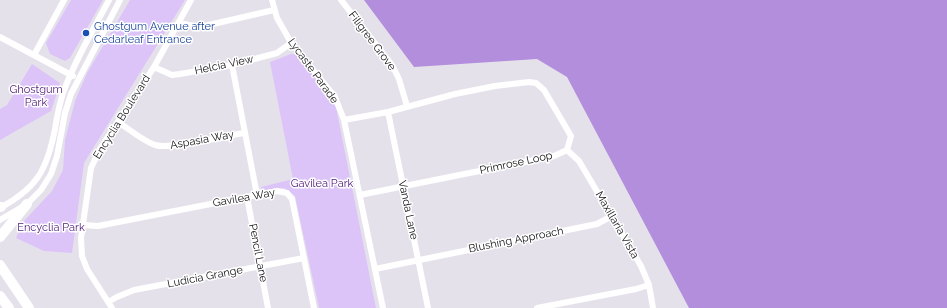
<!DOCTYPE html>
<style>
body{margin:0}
canvas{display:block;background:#e5e1eb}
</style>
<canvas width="947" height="308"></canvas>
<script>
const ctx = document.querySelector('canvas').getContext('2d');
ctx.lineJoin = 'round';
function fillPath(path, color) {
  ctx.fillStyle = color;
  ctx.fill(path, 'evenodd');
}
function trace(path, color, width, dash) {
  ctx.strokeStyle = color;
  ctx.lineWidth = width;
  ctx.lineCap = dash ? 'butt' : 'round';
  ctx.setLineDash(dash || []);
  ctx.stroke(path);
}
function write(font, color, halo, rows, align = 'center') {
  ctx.font = font + ' Raleway,sans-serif';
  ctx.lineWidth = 3;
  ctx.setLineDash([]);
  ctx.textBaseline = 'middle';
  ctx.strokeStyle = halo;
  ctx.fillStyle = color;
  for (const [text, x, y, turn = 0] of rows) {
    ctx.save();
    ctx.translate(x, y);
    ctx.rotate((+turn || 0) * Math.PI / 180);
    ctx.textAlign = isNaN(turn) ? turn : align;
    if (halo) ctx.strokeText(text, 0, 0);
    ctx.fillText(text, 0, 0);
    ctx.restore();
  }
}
fillPath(new Path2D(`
 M71 0H103L70 58 65 61 50 54 46 43Z
 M130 0H185L84 163 72 253 44 251 16 238 22 223 52 191 63 170 65 140 75 101 87 73Z
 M291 54C292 54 297 55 297 55 306 60 330 97 336 107L376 308H319L295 196 284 188 262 191 261 187 293 179 270 62Z
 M32 64 60 83 51 111 0 140V109L7 105Z`), '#dcc4f9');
fillPath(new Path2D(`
 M364 0H947V308H689L567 77 537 59 414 67Z`), '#b38edd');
trace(new Path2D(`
 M272 0 277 18 285 32 291 43 335 97 344 120 383 308
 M341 0 392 65 399 79 407 106
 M178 23 200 27 274 10
 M0 37 73 76
 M34 55 64 0
 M232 65 257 195
 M154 67 172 75 180 74 232 65 277 53 291 43
 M388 112 428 308
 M344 120 388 112 455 94 495 86 529 82 536 83 544 90 571 136 567 150 554 156 360 195
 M118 122C129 129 143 141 155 145 172 150 224 136 244 133
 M567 150 579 161 641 266 649 285 653 308
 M247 197 268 308
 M0 208C37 188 47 170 55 129 57 117 59 105 63 93 75 60 93 30 109 0
 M0 220 27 204 41 190 51 174 57 156 65 113 71 94 120 0
 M83 225 98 226 277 191 287 193 292 199 314 308
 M375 269 597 224 612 216
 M108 302 117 297 134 290 304 258
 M112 308 87 269 82 256 81 238 91 168 100 149 154 67 191 0
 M537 308 636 289 649 285`), '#fff', 6);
trace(new Path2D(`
 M0 207H1
 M0 237 27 204
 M0 265 29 308
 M0 296 9 308`), '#fff', 10);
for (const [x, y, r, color] of [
 [86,33,4,"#1a4fb4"]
]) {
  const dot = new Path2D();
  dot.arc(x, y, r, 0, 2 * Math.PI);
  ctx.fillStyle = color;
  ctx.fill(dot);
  trace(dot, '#fff', 1.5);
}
write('11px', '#164399', '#fff', [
 ["Ghostgum Avenue after",94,27],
 ["Cedarleaf Entrance",94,40]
], 'left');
write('11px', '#131215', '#fff', [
 ["Filigree Grove",372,41,53],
 ["Helcia View",224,65,-12],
 ["Lycaste Parade",313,71,54],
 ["Encyclia Boulevard",122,117,-58],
 ["Aspasia Way",202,140,-10],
 ["Primrose Loop",516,163,-12],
 ["Gavilea Way",244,198,-10],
 ["Vanda Lane",408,210,78],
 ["Maxillaria Vista",617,225,60],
 ["Blushing Approach",516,240,-11],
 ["Pencil Lane",258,253,79],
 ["Ludicia Grange",205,277,-11]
]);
write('11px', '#4d1976', '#fff', [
 ["Ghostgum",36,90],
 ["Park",36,103],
 ["Gavilea Park",322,184],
 ["Encyclia Park",51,228]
]);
</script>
